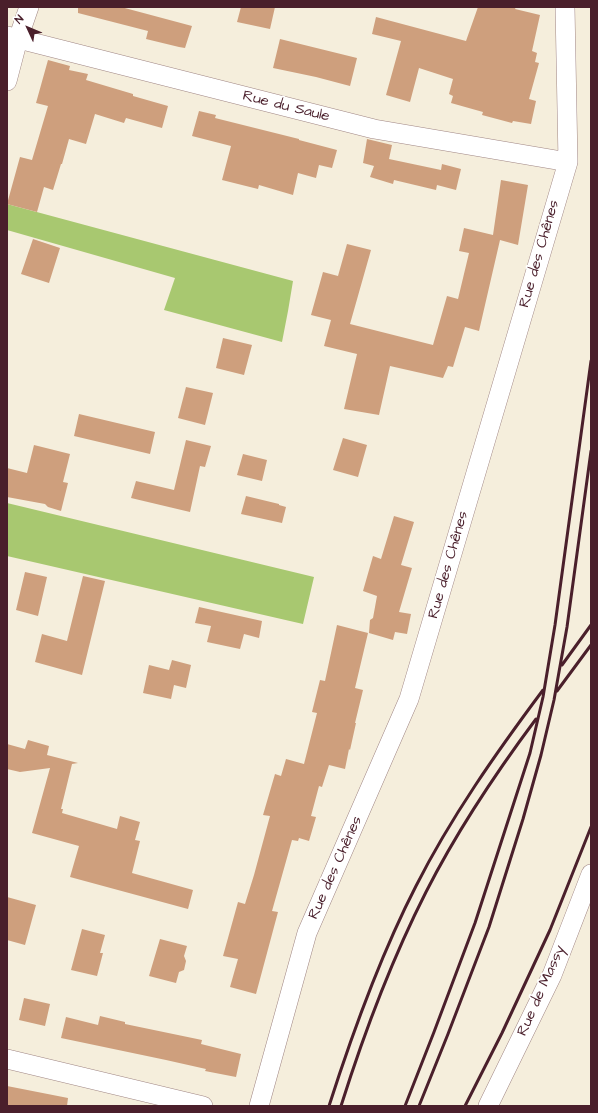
<!DOCTYPE html>
<meta charset="utf-8">
<style>
body{margin:0}
#map{position:relative;width:598px;height:1113px;overflow:hidden;background:#f5eedc;font-family:"Architects Daughter",sans-serif}
canvas{display:block}
.frame{position:absolute;inset:0;border:8px solid #4a1f2b;pointer-events:none}
.north{position:absolute;left:8px;top:8px;width:40px;height:40px;-webkit-text-stroke:3px #fff;paint-order:stroke;rotate:314deg;font-size:11px;font-weight:700;line-height:16px;text-align:center;color:#4a1f2b}
.north::after{content:'';display:block;margin:auto;width:14px;height:18px;background:#4a1f2b;clip-path:polygon(50% 0,100% 100%,50% 72%,0 100%)}
</style>
<div id="map">
<canvas width="598" height="1113"></canvas>
<div class="frame"></div>
<div class="north">N</div>
</div>
<script>
const ctx = document.querySelector('canvas').getContext('2d');
ctx.lineJoin = 'round';
function fillPath(path, color) {
  ctx.fillStyle = color;
  ctx.fill(path, 'evenodd');
}
function trace(path, color, width, dash) {
  ctx.strokeStyle = color;
  ctx.lineWidth = width;
  ctx.lineCap = dash ? 'butt' : 'round';
  ctx.setLineDash(dash || []);
  ctx.stroke(path);
}
function write(font, color, halo, rows, align = 'center') {
  ctx.font = font + ' "Architects Daughter",sans-serif';
  ctx.lineWidth = 3.5;
  ctx.setLineDash([]);
  ctx.textBaseline = 'middle';
  ctx.strokeStyle = halo;
  ctx.fillStyle = color;
  for (const [text, x, y, turn = 0] of rows) {
    ctx.save();
    ctx.translate(x, y);
    ctx.rotate((+turn || 0) * Math.PI / 180);
    ctx.textAlign = isNaN(turn) ? turn : align;
    if (halo) ctx.strokeText(text, 0, 0);
    ctx.fillText(text, 0, 0);
    ctx.restore();
  }
}
fillPath(new Path2D(`
 M7 204 293 281 288 311 282 342 164 310 175 278 7 230Z
 M7 503 314 577 303 624 7 556Z`), '#a8c870');
fillPath(new Path2D(`
 M78 7H121L192 26 185 48 179 47 146 39 148 31 78 13Z
 M241 7H275L270 29 237 22Z
 M478 7H516L515 9 540 15 532 51 537 53 535 62 539 63 529 99 536 101 531 124 513 121 512 123 482 115 483 112 451 103 453 96 449 94 453 79 419 68 410 102 386 95 401 41 372 34 376 17 466 41Z
 M280 39 357 58 350 86 316 77 273 68Z
 M48 60 70 66 69 70 88 74 86 80 133 94V96L168 106 162 128 126 118 124 123 95 114 86 144 69 139 62 164H61L53 190 44 187 37 212 7 204 20 157 32 160 48 106 36 103Z
 M199 111 216 115 215 118 299 139V140L337 150 332 168 319 165 316 178 298 173 293 195 259 185 258 189 222 180 231 146 192 136Z
 M367 139 392 145 389 159 441 170 442 164 461 169 456 190 437 185 436 190 394 180 393 184 370 177 374 166 363 163Z
 M501 180 528 185 518 245 500 240 479 331 465 327 453 367 448 366 443 378 390 366 379 415 344 409 357 354 324 346 331 320 311 315 323 272 338 276 347 244 371 250 350 324 433 345 447 296 458 299 469 253 459 251 464 228 493 235Z
 M33 239 60 248 49 283 21 274Z
 M223 338 252 345 244 375 216 368Z
 M186 387 213 393 205 425 178 418Z
 M79 414 155 432 150 454 74 436Z
 M343 438 367 445 358 477 333 470Z
 M186 440 211 446 205 467 200 466 190 512 131 498 136 481 174 490Z
 M34 445 70 454 63 482 68 483 61 511 48 507 45 504 7 497V468L27 473Z
 M243 454 267 460 262 481 237 475Z
 M246 496 279 504V505L286 507 282 523 241 514Z
 M394 516 414 522 401 565 412 568 399 612 411 614 407 634 395 632 393 640 369 633 370 620 373 618 377 596 363 591 373 556 381 559Z
 M25 572 47 577 38 616 16 610Z
 M83 576 105 581 82 675 35 662 42 634 67 641Z
 M199 607 262 621 259 638 244 634 240 649 207 642 211 626 195 623Z
 M337 625 368 633 355 688 363 690 355 723H356L350 750 349 749 345 769 329 765 322 787 319 786 311 816 316 817 309 841 299 838 298 841 292 840 272 911 278 912 256 994 230 987 238 959 223 956 238 902 245 904 254 875 270 816 263 815 275 774 281 776 286 759 304 764 317 713 312 712 320 680 325 681Z
 M172 660 191 665 186 688 174 685 171 699 143 693 149 665 169 670Z
 M28 740 49 746 47 755 78 763 72 764 61 809H63L62 813 117 829 120 816 140 822 135 840 140 841 132 873 193 890 188 909 70 877 79 846 32 833 50 768 20 772 7 769V744L25 749Z
 M7 897 36 905 25 945 7 940Z
 M82 929 105 935 100 953H103L97 976 71 970Z
 M160 939 187 946 184 956 186 961 184 970 179 972 176 983 149 976Z
 M24 998 50 1004 45 1026 19 1020Z
 M100 1016 125 1022V1024L202 1040 201 1044 241 1054 236 1077 205 1071 206 1069 166 1060 61 1038 66 1017 98 1025Z
 M7 1086 68 1098 67 1106H7Z`), '#ce9f7d');
const street = new Path2D(`
 M7 36 374 129 568 162
 M7 81 18 39 29 7
 M7 1059 203 1106
 M259 1106 307 933 409 699 568 162 565 7
 M488 1106 552 975 591 874`);
trace(street, '#a08684', 20);
trace(street, '#fff', 19);
trace(new Path2D(`
 M562 665 591 625
 M557 691 591 645
 M329 1106C353 1031 380 956 416 886 451 817 496 753 543 690
 M341 1106C364 1033 391 961 426 892 457 831 495 774 536 719
 M405 1106 434 1032 475 923 530 753 543 697 555 625 591 361
 M419 1106 448 1034 489 927 523 819 541 755 554 700 567 627 591 451
 M465 1106 502 1033 550 930 591 827`), '#4a1f2b', 3);
write('15px', '#4a1f2b', '#fff', [
 ["Rue du Saule",286,107,14],
 ["Rue des Chênes",540,254,-74],
 ["Rue des Chênes",449,565,-74],
 ["Rue des Chênes",336,868,-66],
 ["Rue de Massy",542,991,-66]
]);
</script>
